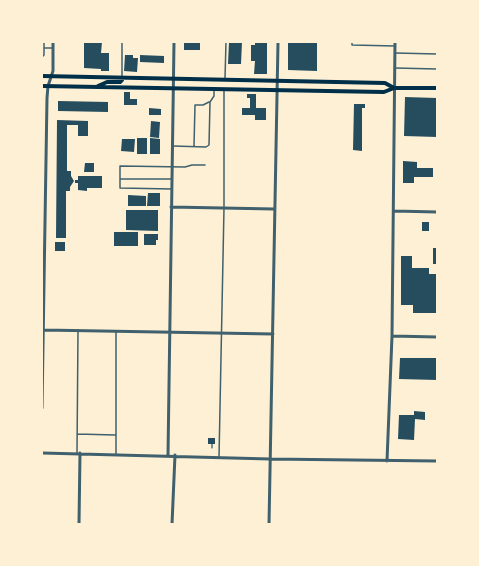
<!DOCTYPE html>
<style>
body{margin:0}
#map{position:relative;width:479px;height:566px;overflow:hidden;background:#fdf0d5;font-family:Raleway,sans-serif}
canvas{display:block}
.frame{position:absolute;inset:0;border:43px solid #fdf0d5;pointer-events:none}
</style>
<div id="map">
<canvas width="479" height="566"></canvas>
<div class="frame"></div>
</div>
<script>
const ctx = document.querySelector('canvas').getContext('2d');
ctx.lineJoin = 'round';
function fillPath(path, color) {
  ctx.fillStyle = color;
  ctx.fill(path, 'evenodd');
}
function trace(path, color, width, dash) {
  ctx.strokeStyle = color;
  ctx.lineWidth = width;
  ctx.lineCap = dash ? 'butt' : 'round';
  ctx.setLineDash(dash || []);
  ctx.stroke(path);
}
fillPath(new Path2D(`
 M84 42H102L101 53H109V71H101V69L84 68Z
 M184 42H200V50H184Z
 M229 42H242L241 64H228Z
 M255 42H267V74H254L255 61H251V45H255Z
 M288 42H317V71L288 70Z
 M125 55H133V58H138L137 72 124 71Z
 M140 55 164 56V63L140 62Z
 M124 92H130V99H137V105H124Z
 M247 94H256V108H266V120H255V115H242V108H250V98H247Z
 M405 97 437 98V137L404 136Z
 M58 101 108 102V112L58 111Z
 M354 104H365V108H362V151L353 150Z
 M149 108 161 109V115H149Z
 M57 120 88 121V136H78V125H67V171H71V176L74 181 70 187V191H66V238H56Z
 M151 121 160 122 159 138 150 137Z
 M137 138H147V154H137Z
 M150 138 160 139V154H150Z
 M122 139H135L134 152 121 151Z
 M403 161 417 162V168H433V177H414V183H403Z
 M85 163H94V172H84Z
 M78 176H102V188H87V191L78 190V183H75V180H78Z
 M148 193H160V206H147Z
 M128 195 146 196V206H128Z
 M126 210H158V231L126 230Z
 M422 222H429V231H422Z
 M114 232H138V246H114Z
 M144 234H158V240H156V245H144Z
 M55 242H65V251H55Z
 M433 248H437V264H433Z
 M401 256H412V268H429V274H437V313H413V305H401Z
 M400 358H437V380L399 379Z
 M414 411 425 412V420L415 419 414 440 398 439 399 415H414Z
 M208 438H215V444H208Z`), '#264d5e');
trace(new Path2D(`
 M212 444V448`), '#003049', 1);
trace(new Path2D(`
 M352 42V45L395 46
 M44 48H52
 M395 53 437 54
 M42 57 44 55V43
 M395 68 437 69
 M122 76V42
 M225 78 226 42
 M173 146 206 147 209 145 210 102 214 96V90
 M194 146 195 105H203L209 102
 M120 179H172
 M172 189 120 188V166L185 167 192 165H205
 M77 434 115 435
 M77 453 78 330
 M116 454V332
 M219 457 224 208V91`), '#3f606c', 1.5);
trace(new Path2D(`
 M171 207 274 209
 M394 211 437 212
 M44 330 273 334
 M392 336 437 337
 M42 408 47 98 48 86 53 71V42
 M42 453 270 459 437 461
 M168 455 174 42
 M387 461 392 336 395 42
 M79 524 80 453
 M172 524 175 455
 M269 524 278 42`), '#3f606c', 3);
trace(new Path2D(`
 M42 76 385 83 394 88
 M42 86 384 92 394 88H437
 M98 86 107 82H120L122 80V78`), '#003049', 4);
</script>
